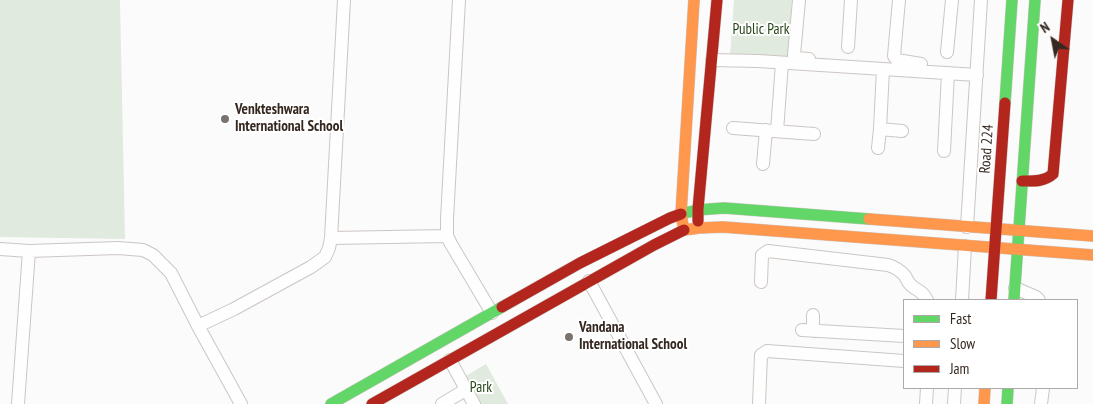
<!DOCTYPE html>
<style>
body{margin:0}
#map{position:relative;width:1093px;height:404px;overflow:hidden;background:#fbfbfb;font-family:"PT Sans Narrow",sans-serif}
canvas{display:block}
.legend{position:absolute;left:903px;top:299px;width:175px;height:90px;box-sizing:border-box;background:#fff;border:1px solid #aea9a6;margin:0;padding:6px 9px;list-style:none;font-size:15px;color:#352820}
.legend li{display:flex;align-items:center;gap:10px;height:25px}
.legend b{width:25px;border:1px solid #aea9a6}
.north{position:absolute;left:1028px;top:15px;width:50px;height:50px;-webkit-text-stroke:4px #fff;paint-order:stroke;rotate:327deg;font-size:14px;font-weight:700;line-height:20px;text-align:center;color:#352820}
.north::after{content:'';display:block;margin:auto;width:18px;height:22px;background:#352820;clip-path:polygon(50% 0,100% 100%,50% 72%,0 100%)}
</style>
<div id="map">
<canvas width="1093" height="404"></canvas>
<ul class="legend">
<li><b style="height:6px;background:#63d668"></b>Fast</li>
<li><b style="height:6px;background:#ff974d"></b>Slow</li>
<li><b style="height:6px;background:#b3261e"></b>Jam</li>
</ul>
<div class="north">N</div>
</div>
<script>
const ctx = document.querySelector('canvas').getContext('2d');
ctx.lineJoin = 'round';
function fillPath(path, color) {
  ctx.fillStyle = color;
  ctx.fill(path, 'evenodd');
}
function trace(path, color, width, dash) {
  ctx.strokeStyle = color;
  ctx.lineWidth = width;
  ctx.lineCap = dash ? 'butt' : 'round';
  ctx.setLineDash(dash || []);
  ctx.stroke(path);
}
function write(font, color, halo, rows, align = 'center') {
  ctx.font = font + ' "PT Sans Narrow",sans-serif';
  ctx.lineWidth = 4;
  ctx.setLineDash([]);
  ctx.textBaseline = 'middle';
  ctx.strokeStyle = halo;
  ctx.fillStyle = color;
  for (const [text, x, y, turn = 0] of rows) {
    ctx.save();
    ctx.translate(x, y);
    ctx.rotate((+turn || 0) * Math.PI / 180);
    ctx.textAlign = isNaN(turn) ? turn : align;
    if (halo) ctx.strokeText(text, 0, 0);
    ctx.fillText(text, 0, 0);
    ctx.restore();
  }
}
fillPath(new Path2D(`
 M0 0H120L125 239 0 237Z
 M734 0H792L788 60 730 57Z
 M486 364 508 404H472L459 380Z`), '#e1eade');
const street = new Path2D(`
 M459 0 447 219V236L451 244 492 313
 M799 0 794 55 796 58 809 59
 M899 0 894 56 897 60 921 64
 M848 47 851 0
 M947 52 952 0
 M712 60 758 61 977 75
 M733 128 814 134
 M880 129 902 131
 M777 131 782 63
 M878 148 880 129 883 69
 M944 151 948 73
 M763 164 766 130
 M967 227 981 0
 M331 238 447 236
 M0 249 29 251 118 248 143 250 153 255 171 273 198 326 241 404
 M589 281 656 404
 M761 282 762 255 768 251 888 265C895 267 900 270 905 276 907 280 909 284 912 286 919 292 923 291 927 300
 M1015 288 1036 297 1039 300
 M962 300 965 246
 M198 326 234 309 311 267 325 257 329 248 331 238 344 0
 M802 330 904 336
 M813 331V315
 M450 360 474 404
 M18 404 29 251
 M442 404 467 389
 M759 404 761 355 767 351 904 361
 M926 404 927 388
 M954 404 955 388
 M1041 404 1043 388`);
const fast = new Path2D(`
 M1005 103 1012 0
 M681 214 697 210 724 208 869 219
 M1014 300 1035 0
 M331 404 502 307
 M1007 404 1008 388`);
const slow = new Path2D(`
 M869 219 1093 236
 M683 225 681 214 694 0
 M684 230 699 228 723 227 1093 255
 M984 404 985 388`);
const jam = new Path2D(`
 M1022 181C1033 181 1044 182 1053 174L1068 0
 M698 221V209L717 0
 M991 300 1005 103
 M502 307 580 263 670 218 681 214
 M372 404 654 245 684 230`);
trace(street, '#ccc6c2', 14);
trace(fast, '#ccc6c2', 12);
trace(slow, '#ccc6c2', 12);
trace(jam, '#ccc6c2', 12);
trace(street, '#fefefe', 12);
trace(fast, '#63d668', 11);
trace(slow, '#ff974d', 11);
trace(jam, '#b3261e', 11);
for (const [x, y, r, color] of [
 [225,119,5,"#7a726d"],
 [569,337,5,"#7a726d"]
]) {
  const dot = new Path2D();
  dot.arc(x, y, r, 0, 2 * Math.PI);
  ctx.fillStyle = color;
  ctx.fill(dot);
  trace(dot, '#fff', 2);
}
write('15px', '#264517', '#fff', [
 ["Public Park",761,30],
 ["Park",481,388]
]);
write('bold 15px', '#352820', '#fff', [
 ["Venkteshwara",235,110],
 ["International School",235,127],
 ["Vandana",579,328],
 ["International School",579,345]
], 'left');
write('15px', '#352820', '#fff', [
 ["Road 224",987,149,-86]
]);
</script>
